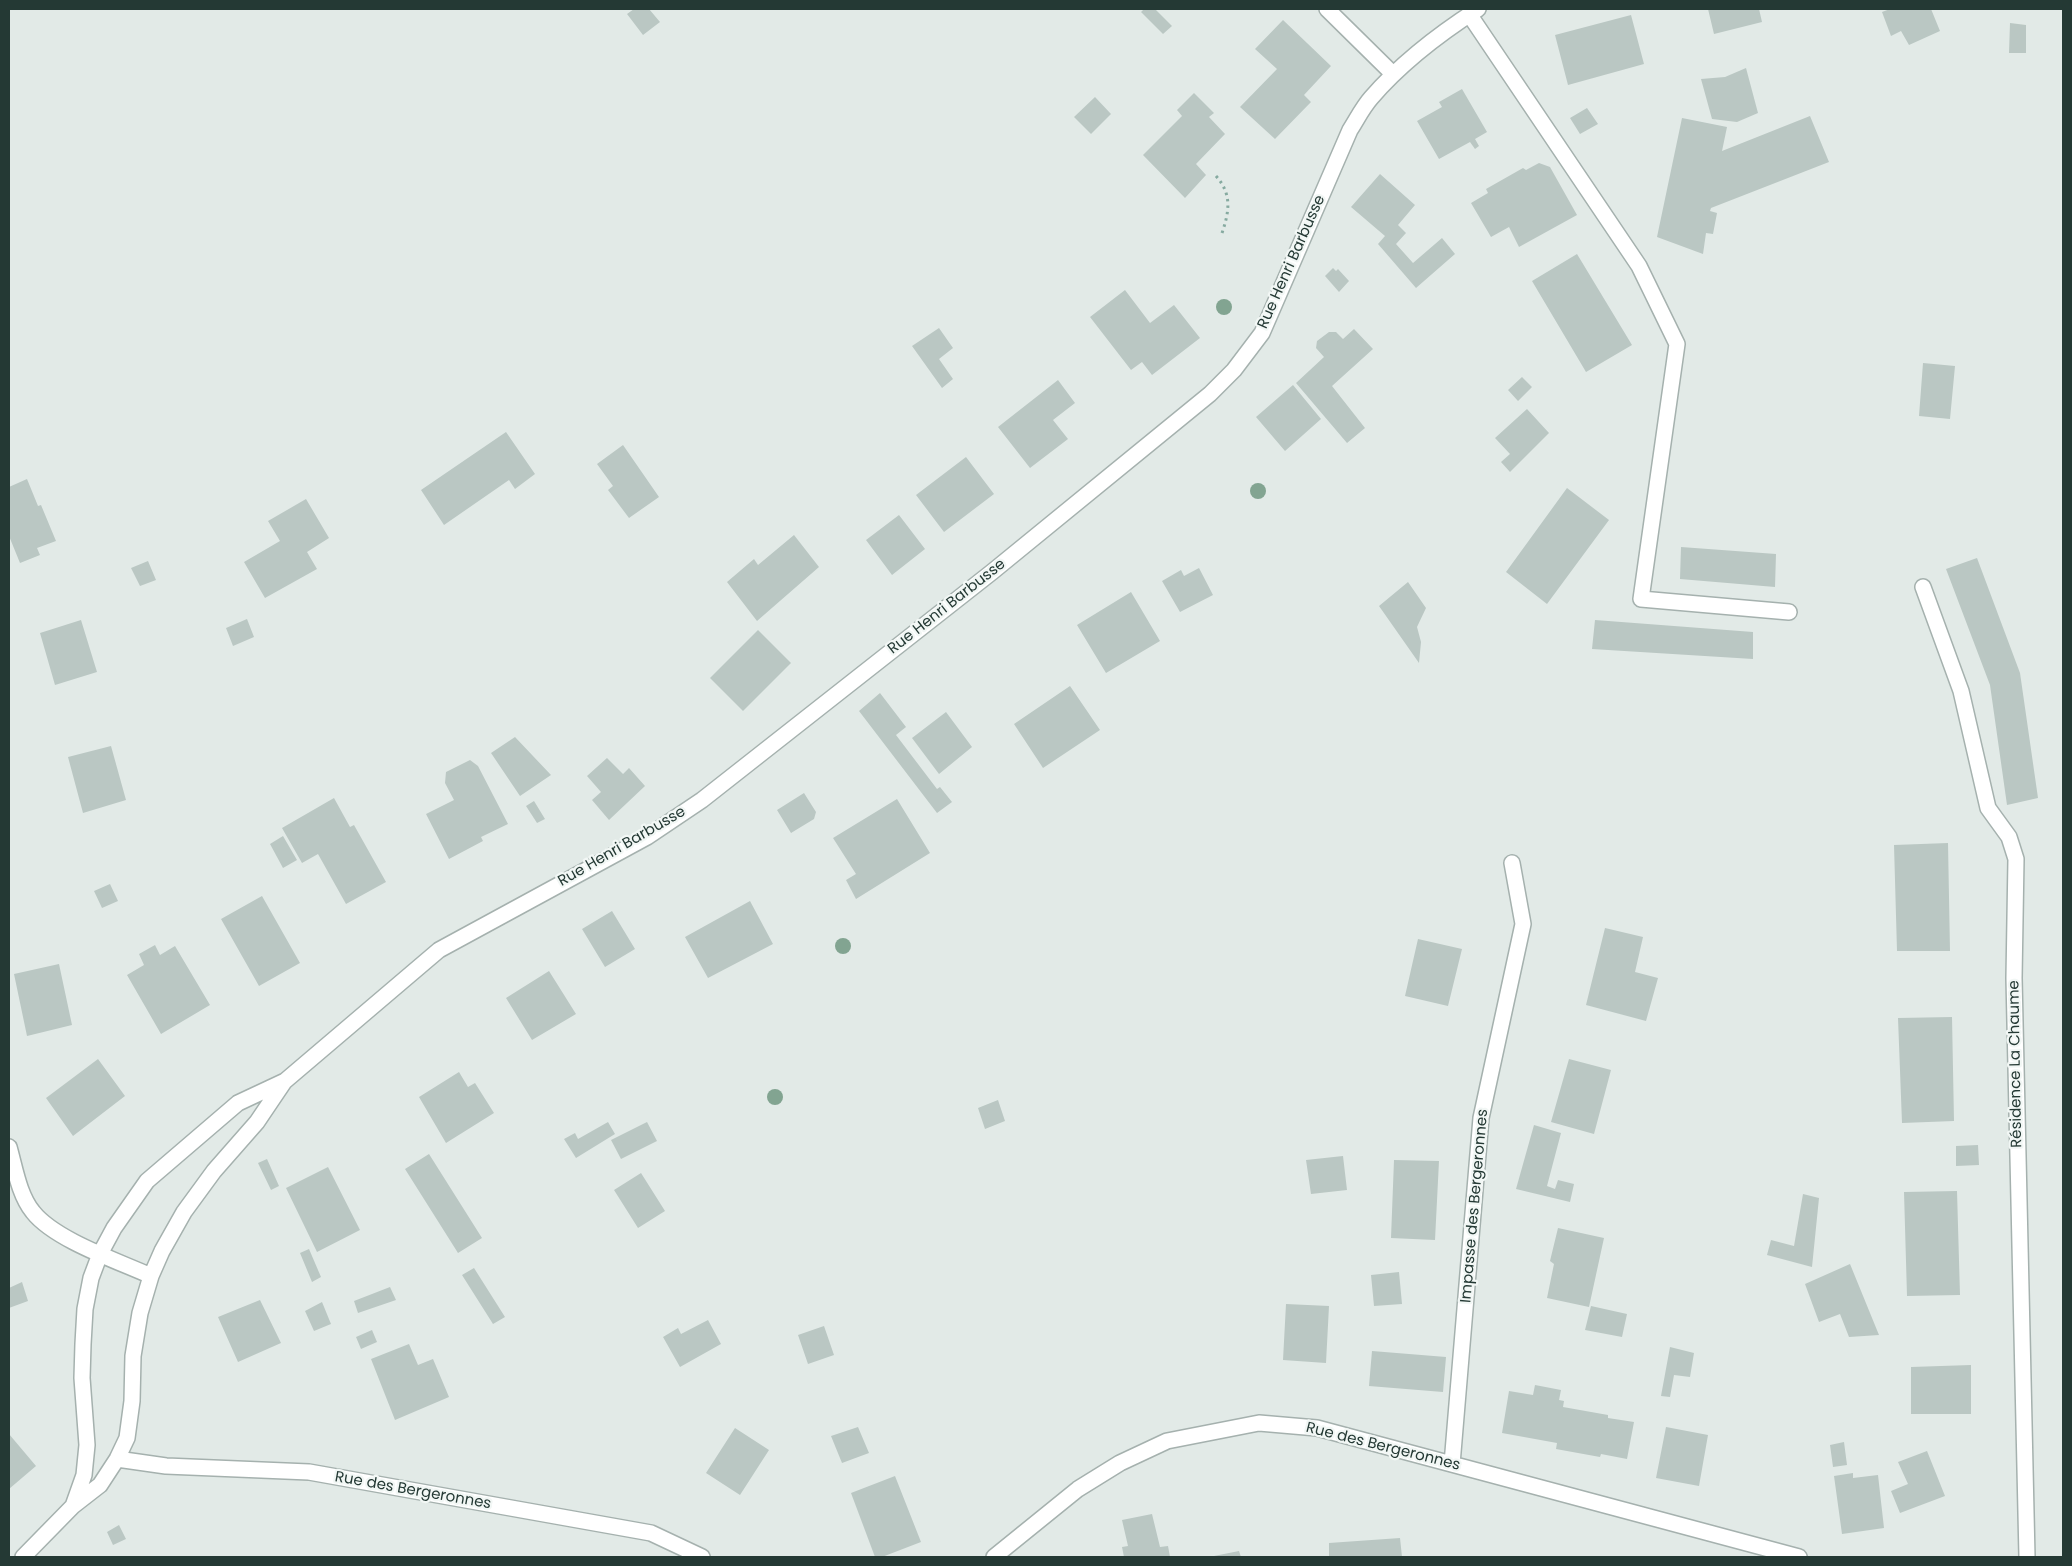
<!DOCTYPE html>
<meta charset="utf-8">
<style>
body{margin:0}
#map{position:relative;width:2072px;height:1566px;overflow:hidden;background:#e2eae7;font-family:Poppins,sans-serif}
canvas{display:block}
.frame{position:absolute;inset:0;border:10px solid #243934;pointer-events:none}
</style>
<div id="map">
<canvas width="2072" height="1566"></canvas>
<div class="frame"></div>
</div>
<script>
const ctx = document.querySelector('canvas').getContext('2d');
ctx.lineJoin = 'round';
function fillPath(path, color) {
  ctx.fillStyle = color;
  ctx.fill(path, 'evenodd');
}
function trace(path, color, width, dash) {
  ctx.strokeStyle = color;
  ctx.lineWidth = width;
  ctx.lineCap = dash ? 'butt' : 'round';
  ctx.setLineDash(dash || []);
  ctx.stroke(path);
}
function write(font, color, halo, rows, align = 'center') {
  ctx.font = font + ' Poppins,sans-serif';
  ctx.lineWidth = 4.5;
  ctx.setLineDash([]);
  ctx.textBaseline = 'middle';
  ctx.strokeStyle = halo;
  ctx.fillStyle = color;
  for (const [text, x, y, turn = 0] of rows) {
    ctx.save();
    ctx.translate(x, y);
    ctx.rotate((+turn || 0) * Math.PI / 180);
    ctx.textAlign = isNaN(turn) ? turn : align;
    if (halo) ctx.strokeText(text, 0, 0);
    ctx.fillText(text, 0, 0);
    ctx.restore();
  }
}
fillPath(new Path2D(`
 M634 9H649L660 22 643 35 627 14Z
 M1144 9H1155L1172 26 1163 34 1141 12Z
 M1708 9H1759L1762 22 1714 34Z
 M1890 9H1931L1940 31 1909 45 1901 31 1891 36 1882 12Z
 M1631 15 1644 64 1568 85 1555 35Z
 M1283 20 1331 66 1304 95 1311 102 1275 139 1240 107 1277 69 1255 49Z
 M2010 23 2026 25V53H2009Z
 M1746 68 1758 113 1737 122 1712 119 1701 79 1725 77Z
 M1462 89 1487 132 1475 139 1479 146 1475 149 1470 142 1439 159 1417 121 1442 107 1439 102Z
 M1194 93 1214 113 1209 117 1225 134 1196 164 1206 175 1185 198 1143 155 1182 116 1177 110Z
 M1095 97 1111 114 1091 134 1074 117Z
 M1587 108 1598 124 1580 134 1570 118Z
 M1810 116 1829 162 1711 208 1710 211 1717 213 1713 234 1706 233 1703 254 1657 237 1682 118 1727 127 1722 151Z
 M1539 163 1550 167 1577 215 1519 247 1509 227 1491 237 1471 203 1488 193 1486 189 1523 168 1526 170Z
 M1380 174 1415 205 1398 225 1406 233 1396 244 1413 263 1442 238 1455 254 1416 288 1378 244 1385 236 1351 207Z
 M1577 254 1632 345 1586 372 1532 281Z
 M1333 268 1336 271 1338 269 1349 281 1339 292 1325 276Z
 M1125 290 1150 323 1174 305 1200 338 1152 375 1142 362 1131 370 1090 317Z
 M939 328 953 348 939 359 953 379 942 388 912 346Z
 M1354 329 1373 349 1332 386 1365 428 1347 443 1296 383 1324 357 1316 348 1317 341 1329 332H1336L1343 339Z
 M1923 363 1955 366 1950 419 1919 416Z
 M1522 377 1532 387 1518 401 1508 390Z
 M1058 380 1075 403 1053 420 1068 439 1030 468 998 427Z
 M1293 385 1321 419 1285 451 1256 417Z
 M1527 409 1549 433 1510 472 1501 462 1510 454 1495 438Z
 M506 432 535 474 515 489 509 480 444 525 421 490Z
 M623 445 659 497 629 518 608 490 613 486 597 464Z
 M966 457 994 494 944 532 916 495Z
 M27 479 38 506 41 505 56 541 37 548 40 555 20 563 9 536V487Z
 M1567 488 1609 520 1547 604 1506 572Z
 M306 499 329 538 307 552 317 569 265 598 244 562 280 541 268 521Z
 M899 515 925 549 892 575 866 540Z
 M794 535 819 567 757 621 727 582 754 559 758 565Z
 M1681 547 1776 554 1775 587 1680 579Z
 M1977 558 2020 673 2038 798 2007 805 1990 685 1946 569Z
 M148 561 156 580 140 586 131 568Z
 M1199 568 1213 595 1180 612 1162 581 1181 570 1184 576Z
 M1408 582 1426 608 1417 627 1421 642 1419 663 1379 606Z
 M1131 592 1160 641 1106 673 1077 625Z
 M247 619 254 637 233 646 226 628Z
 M81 620 97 672 55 685 40 633Z
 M1595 620 1753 632V659L1592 649Z
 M758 630 791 663 743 711 710 678Z
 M1070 686 1100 730 1043 768 1014 724Z
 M880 693 906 727 896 735 937 789 940 787 952 802 937 813 859 711Z
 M946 712 972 747 939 774 912 738Z
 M515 737 551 775 520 796 491 753Z
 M111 746 126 800 83 813 68 757Z
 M607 758 623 774 629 768 645 786 609 820 592 800 601 792 587 776Z
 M470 760 478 766 508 824 481 837 483 841 449 859 426 814 454 800 445 783 446 772Z
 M804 793 816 812 814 819 791 833 777 810Z
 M334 798 350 827 354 825 386 882 346 904 318 854 302 863 282 828Z
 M897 799 930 853 856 899 846 880 856 874 833 838Z
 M534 801 545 819 537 823 526 806Z
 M283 836 297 860 283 868 270 844Z
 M1948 843 1950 951H1897L1894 845Z
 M110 884 118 901 102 908 94 891Z
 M262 896 300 963 259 986 221 919Z
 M750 901 773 944 708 978 685 937Z
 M612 911 635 949 605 967 582 929Z
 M1605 928 1643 937 1635 972 1658 978 1646 1021 1586 1005Z
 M1418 939 1462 949 1448 1006 1405 996Z
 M155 945 160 955 175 946 210 1005 161 1034 127 975 144 965 139 954Z
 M59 964 72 1025 27 1036 14 974Z
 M549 971 576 1014 532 1040 506 998Z
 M1952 1017 1954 1121 1902 1123 1898 1018Z
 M98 1059 125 1096 73 1136 46 1098Z
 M1569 1059 1611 1070 1594 1134 1551 1122Z
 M459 1072 468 1087 475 1083 494 1113 446 1143 419 1097Z
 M998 1100 1005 1121 985 1129 978 1108Z
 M608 1122 615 1134 576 1158 564 1139 575 1133 578 1139Z
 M647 1122 657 1141 621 1159 611 1140Z
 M1534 1125 1561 1133 1547 1186 1555 1189 1558 1180 1574 1184 1570 1202 1516 1189Z
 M1978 1145 1979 1165 1956 1166V1146Z
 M429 1154 482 1238 458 1253 405 1169Z
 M1343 1156 1347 1190 1311 1194 1306 1160Z
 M267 1159 279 1186 271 1190 258 1163Z
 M1394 1160 1439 1161 1435 1240 1391 1238Z
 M328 1167 360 1230 317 1252 286 1188Z
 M641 1173 665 1211 638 1228 614 1190Z
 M1957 1191 1960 1295 1907 1296 1904 1192Z
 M1803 1194 1819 1198 1812 1267 1767 1255 1771 1240 1794 1246Z
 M1558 1228 1604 1238 1589 1307 1547 1298 1554 1264 1550 1261Z
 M309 1249 321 1277 312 1282 300 1253Z
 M1850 1264 1870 1313 1879 1335 1849 1337 1840 1314 1819 1322 1805 1284Z
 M474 1268 505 1317 493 1324 462 1275Z
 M1399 1272 1402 1304 1374 1306 1371 1275Z
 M22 1282 28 1301 9 1308V1288Z
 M390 1287 396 1300 358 1313 354 1301Z
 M260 1300 281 1343 238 1362 218 1317Z
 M322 1302 331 1324 314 1331 305 1311Z
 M1286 1304 1329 1306 1326 1363 1283 1360Z
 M1591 1306 1627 1314 1622 1337 1585 1330Z
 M708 1320 721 1344 680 1367 663 1337 678 1328 681 1334Z
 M824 1326 834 1355 808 1364 798 1335Z
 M372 1330 377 1342 361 1349 356 1337Z
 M409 1344 418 1365 433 1359 449 1397 395 1420 371 1359Z
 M1670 1347 1694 1353 1690 1377 1674 1375 1670 1397 1661 1396Z
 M1372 1351 1446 1357 1443 1392 1369 1386Z
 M1971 1365V1414H1911V1367Z
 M1535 1385 1561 1390 1559 1400 1564 1401 1563 1407 1608 1415V1418L1634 1422 1627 1459 1601 1454 1600 1457 1556 1449 1557 1443 1502 1433 1509 1391 1533 1395Z
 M858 1427 869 1453 842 1463 831 1436Z
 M1666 1427 1708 1435 1699 1486 1656 1478Z
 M735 1428 769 1450 740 1495 706 1473Z
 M9 1434 36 1466 9 1489Z
 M1844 1442 1847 1465 1833 1467 1830 1445Z
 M1927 1451 1945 1496 1900 1513 1891 1491 1908 1484 1898 1462Z
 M1853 1473V1478L1878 1475 1884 1528 1842 1534 1834 1476Z
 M895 1476 921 1542 882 1557H875L851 1493Z
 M1152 1514 1160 1547 1168 1546 1170 1557H1124L1122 1547 1128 1546 1122 1520Z
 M119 1525 126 1539 113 1545 107 1532Z
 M1400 1538 1402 1557H1329V1543Z
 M1239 1551 1241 1557H1214V1556Z`), '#bac7c3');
const minor = new Path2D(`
 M1327 9 1393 74
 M1469 14 1639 266 1677 344 1641 599 1789 612
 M1923 587 1961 691 1988 808 2009 837 2016 859 2014 978 2027 1557
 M9 1147C15 1168 19 1195 33 1212 55 1240 118 1261 151 1276
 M117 1459 166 1466 309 1472 651 1533 702 1557
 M1452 1464 1481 1118 1523 924 1512 863
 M73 1506 84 1475 87 1445 82 1378 83 1344 85 1309 91 1278 100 1254 114 1228 147 1181 238 1103 285 1081 439 950 647 837 702 800 992 572 1210 394 1234 370 1262 333 1350 130C1357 119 1363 107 1371 98 1402 62 1439 34 1478 9
 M23 1557 73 1506 100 1485 117 1459 127 1438 132 1401 133 1356 140 1313 151 1276 162 1251 184 1212 214 1171 257 1122 284 1082
 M994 1557 1078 1489 1120 1463 1167 1441 1259 1423 1317 1428 1799 1557`);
trace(minor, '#a5b1ae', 18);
trace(new Path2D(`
 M1216 176C1233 195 1229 213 1221 236`), '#86aaa0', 3, [2.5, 4]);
trace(minor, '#fff', 15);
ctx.fillStyle = '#82a491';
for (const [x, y] of [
 [1224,307],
 [1258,491],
 [843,946],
 [775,1097]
]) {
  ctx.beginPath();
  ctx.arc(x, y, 8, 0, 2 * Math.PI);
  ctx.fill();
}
write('15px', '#243934', '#f2f7f5', [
 ["Rue Henri Barbusse",1292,262,-66],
 ["Rue Henri Barbusse",947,607,-38],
 ["Rue Henri Barbusse",622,847,-30],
 ["Résidence La Chaume",2016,1064,-91],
 ["Impasse des Bergeronnes",1475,1206,-85],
 ["Rue des Bergeronnes",1383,1447,14],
 ["Rue des Bergeronnes",413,1491,10]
]);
</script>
